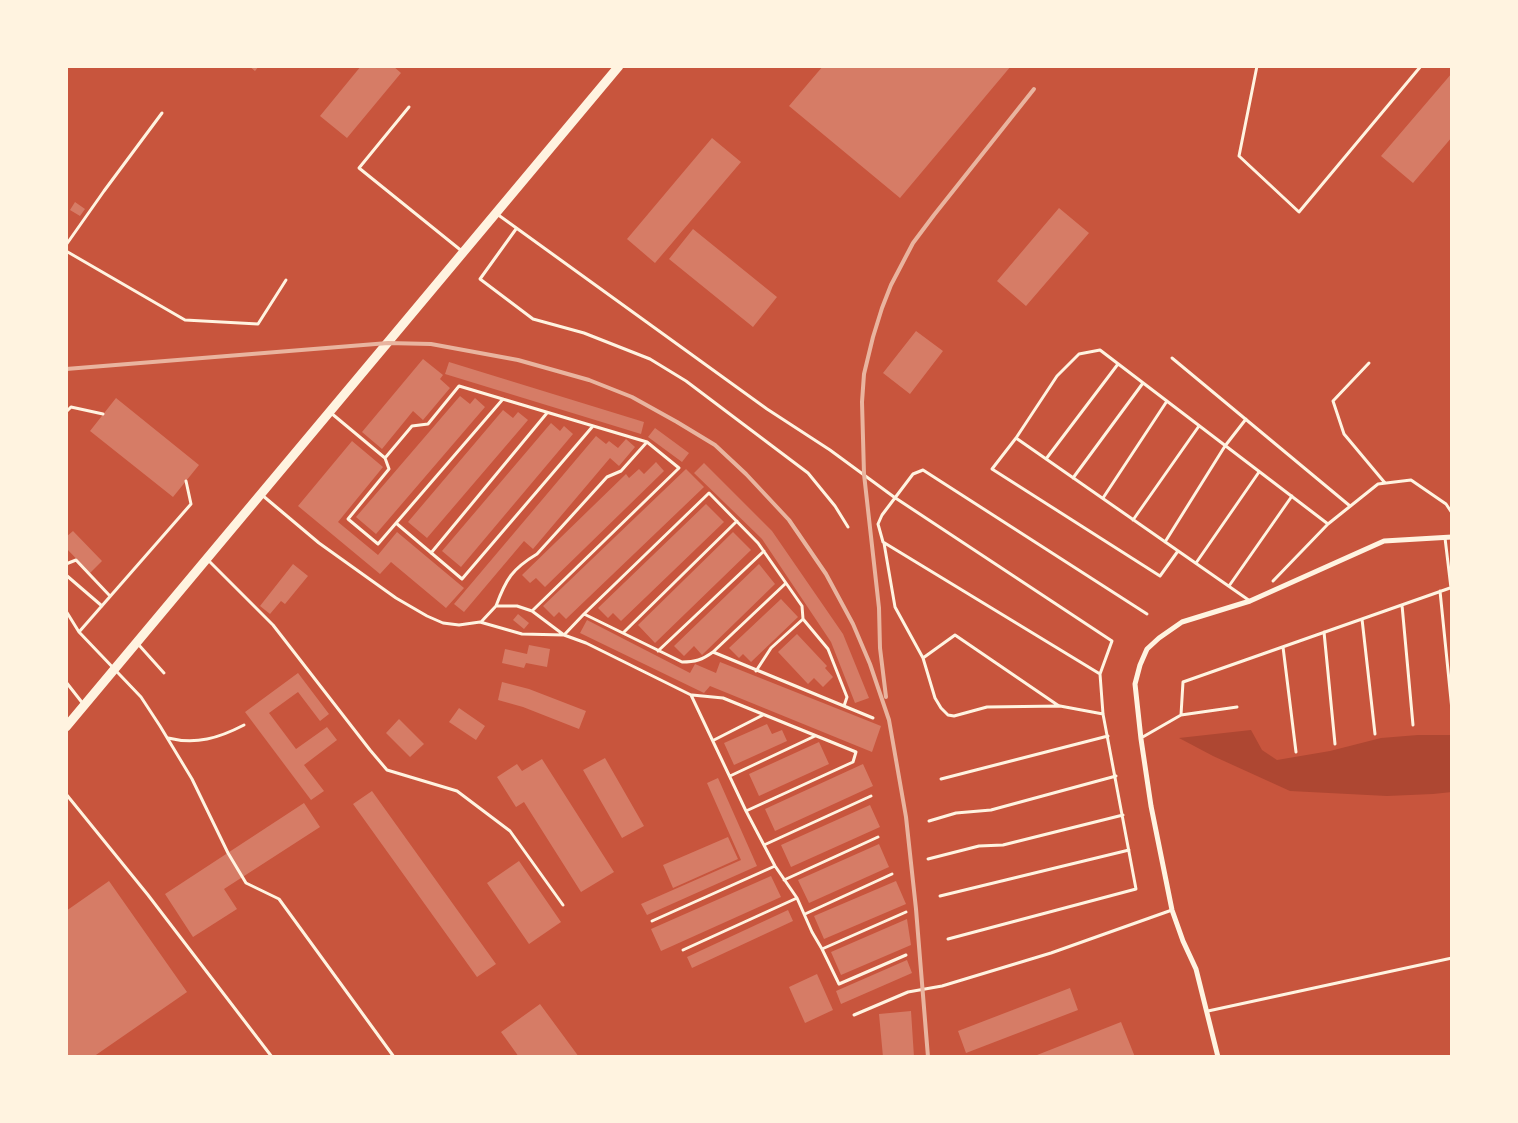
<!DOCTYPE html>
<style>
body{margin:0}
#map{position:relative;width:1518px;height:1123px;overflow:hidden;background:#c8553d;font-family:Commissioner,sans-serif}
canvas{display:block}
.frame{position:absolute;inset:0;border:68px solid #fff3e0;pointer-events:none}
</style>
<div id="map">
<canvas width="1518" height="1123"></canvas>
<div class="frame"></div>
</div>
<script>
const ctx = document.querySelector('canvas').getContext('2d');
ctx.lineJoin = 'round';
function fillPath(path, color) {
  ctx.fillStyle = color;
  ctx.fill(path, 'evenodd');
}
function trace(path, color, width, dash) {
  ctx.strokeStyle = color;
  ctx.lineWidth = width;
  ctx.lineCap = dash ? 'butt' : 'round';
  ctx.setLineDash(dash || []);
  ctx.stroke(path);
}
fillPath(new Path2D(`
 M1251 730 1262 750 1277 760 1330 751 1381 738 1418 735H1452V792L1433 794 1387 796 1290 791 1213 756 1179 738Z`), '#ae4732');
fillPath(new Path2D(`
 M249 66H259L255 71Z
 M361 66H393L401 73 347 138 320 116Z
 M823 66H1011L900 198 789 106Z
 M1452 73V137L1413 183 1381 156Z
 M712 138 741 162 655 263 627 239Z
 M75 202 85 209 80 216 70 210Z
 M1059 208 1089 233 1026 306 997 281Z
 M693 229 777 297 753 327 669 259Z
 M916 331 943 351 910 394 883 373Z
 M423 359 443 375 440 379 450 388 423 420 413 411 382 449 362 432Z
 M449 362 644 422 641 434 445 374Z
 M460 396 470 404 475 398 485 407 376 534 356 517Z
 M116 398 199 465 173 497 90 431Z
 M503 410 513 418 518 412 528 420 427 538 408 522Z
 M551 423 560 431 564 426 573 434 461 567 442 551Z
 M655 428 689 453 682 462 648 437Z
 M596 436 606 444 609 441 618 448 626 439 635 447 619 466 610 458 533 549 524 541 464 612 454 604Z
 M352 441 383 467 338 522 378 555 397 532 464 588 446 608 391 562 380 574 298 506Z
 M656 462 664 471 545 587 536 578 530 583 522 575 626 474 629 478 639 469 644 474Z
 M704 463 772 531 843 634 869 698 855 703 831 642 762 539 694 473Z
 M686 469 704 487 566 619 559 612 554 617 543 606Z
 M706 504 724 522 621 621 613 613 608 618 598 608Z
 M73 531 102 561 90 573 66 548V537Z
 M733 532 751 550 655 643 638 625Z
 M293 564 308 576 285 604 281 601 270 614 260 606Z
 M759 564 775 584 702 655 694 646 684 656 674 646Z
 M781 599 798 617 751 662 743 654 739 658 729 648Z
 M518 614 529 623 524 629 513 620Z
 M587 620 690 673 695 664 716 673 720 662 881 726 872 752 710 686 704 693 580 633Z
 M797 634 827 666 825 668 833 677 823 687 814 678 808 684 778 652Z
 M529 645 550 649 547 667 526 663 524 668 502 663 505 649 527 654Z
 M298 673 329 714 320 721 298 692 269 713 296 749 327 727 337 740 304 765 324 791 311 800 245 712Z
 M502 682 529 689 586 711 579 729 523 707 498 700Z
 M459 708 485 726 476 740 449 722Z
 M399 719 424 744 410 757 386 733Z
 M767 724 772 734 782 730 787 741 734 765 724 743Z
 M819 742 829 764 759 796 749 774Z
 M605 758 644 826 622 838 583 770Z
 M542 759 614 872 581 892 524 802 516 807 497 777 517 764 522 771Z
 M863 764 873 786 775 831 765 809Z
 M718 778 757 866 647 915 641 904 741 860 707 783Z
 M372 791 496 964 477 977 353 804Z
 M304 803 320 827 224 889 237 909 193 937 165 894Z
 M870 805 880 827 791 867 781 845Z
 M728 837 738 859 673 888 663 865Z
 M879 844 889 867 809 903 798 880Z
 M519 861 561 922 529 944 487 883Z
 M771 876 781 897 661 951 651 929Z
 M109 881 187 992 93 1057H66V911Z
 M896 881 906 904 824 939 814 916Z
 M788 910 793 921 692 968 687 957Z
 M907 919 911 945 841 975 831 952Z
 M907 960 912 973 841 1004 836 991Z
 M817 974 833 1010 805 1023 789 987Z
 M1070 988 1078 1010 966 1053 958 1031Z
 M540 1004 579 1057H519L501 1032Z
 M911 1011 914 1057H883L879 1014Z
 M1121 1022 1135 1057H1032Z`), '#d67c66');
trace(new Path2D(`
 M1257 66 1239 156 1299 212 1421 66
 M409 107 359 168 463 252
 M497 214 767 409 830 450 894 497 1112 641 1100 674 1103 714 1136 889 948 939
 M516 229 480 279 533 319 584 333 650 359 686 381 808 473 835 506 848 527
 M66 245 104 191 162 113
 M66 251 185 320 258 324 286 280
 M1172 358 1350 506
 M1369 363 1333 401 1344 434 1385 483
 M503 399 378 544 348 519 389 469 385 458 412 426 428 424 459 386 647 442 679 468 532 611
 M66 412 71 407 103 414
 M331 413 385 458
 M1016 438 992 469 1160 576 1178 551
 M1046 459 1118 364
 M1073 478 1143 383
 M262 495 319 543 396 598 427 616 443 623 459 625 480 622 522 634 564 635 584 614 682 662C695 662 702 660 713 652L873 718
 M1103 498 1167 401
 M1133 520 1199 426
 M396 523 462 579 593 426
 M1445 538 1451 588
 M1165 542 1225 446 1246 419
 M884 543 895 607 923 658 935 698 941 708 948 715 954 716 987 707 1060 706 1103 714
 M431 553 547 413
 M207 559 273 625 370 750 387 770 457 791 510 831 563 905
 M1196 563 1259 472
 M66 564 76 560 110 596
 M66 575 102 606
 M1273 581 1328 524
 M1229 586 1292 496
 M1440 591 1452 710
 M1250 601 1016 438 1057 376 1079 354 1100 350 1328 524 1378 484 1411 480 1446 504 1452 513
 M1402 605 1413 725
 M496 606C506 579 512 569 537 554L607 477 621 471 647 442
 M66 611 79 632 141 697 160 726 192 779 228 853 246 883 279 899 394 1057
 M584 614 709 493 758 543 802 606 803 619 828 649 847 697 844 706
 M1362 619 1375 734
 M481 622 496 606H517L532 611 564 635 586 643 691 695 746 811 775 866 797 898 812 932 822 949 839 984 906 955
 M79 632 191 504 186 481
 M1324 632 1335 744
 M623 633 737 521
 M138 644 164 673
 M1283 647 1296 752
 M658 651 764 551
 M713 652 785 584
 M923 658 955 635 1059 706
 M756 671 771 648 803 619
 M1100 674 883 542 878 524 882 515 913 474 923 470 1147 614
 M66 682 84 705
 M692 695 723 698 856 752 853 762 746 811
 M1181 715 1237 707
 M168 738C196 745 219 738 244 725
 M1141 738 1181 715 1183 682 1450 588
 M714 740 763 715
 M730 776 815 736
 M941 779 1108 736
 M66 794 148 895 272 1057
 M929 821 956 813 991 810 1116 776
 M764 845 871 796
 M928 859 979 846 1003 845 1123 815
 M784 880 878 837
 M940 896 1129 850
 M805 914 892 874
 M652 921 775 866
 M822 949 906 912
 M683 950 797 898
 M1208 1011 1452 958
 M854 1015 908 992 942 986 1051 953 1172 910`), '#fff3e0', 3);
trace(new Path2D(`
 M1218 1057 1196 969 1183 941 1172 910 1151 806 1141 739 1135 684 1140 665 1147 649 1159 638 1182 622 1250 601 1384 541 1452 537`), '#fff3e0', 5);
trace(new Path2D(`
 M66 727 619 66`), '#fff3e0', 9);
trace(new Path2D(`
 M66 369 388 343 431 344 518 360 589 380 632 397 677 422 715 445 746 474 789 520 826 574 853 624 870 664 889 720 906 817 916 909 928 1057
 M886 697 880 648 879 608 864 474 862 402 864 374 873 337 882 308 891 285 913 243 934 215 1034 89`), '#e9b49f', 4);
</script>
